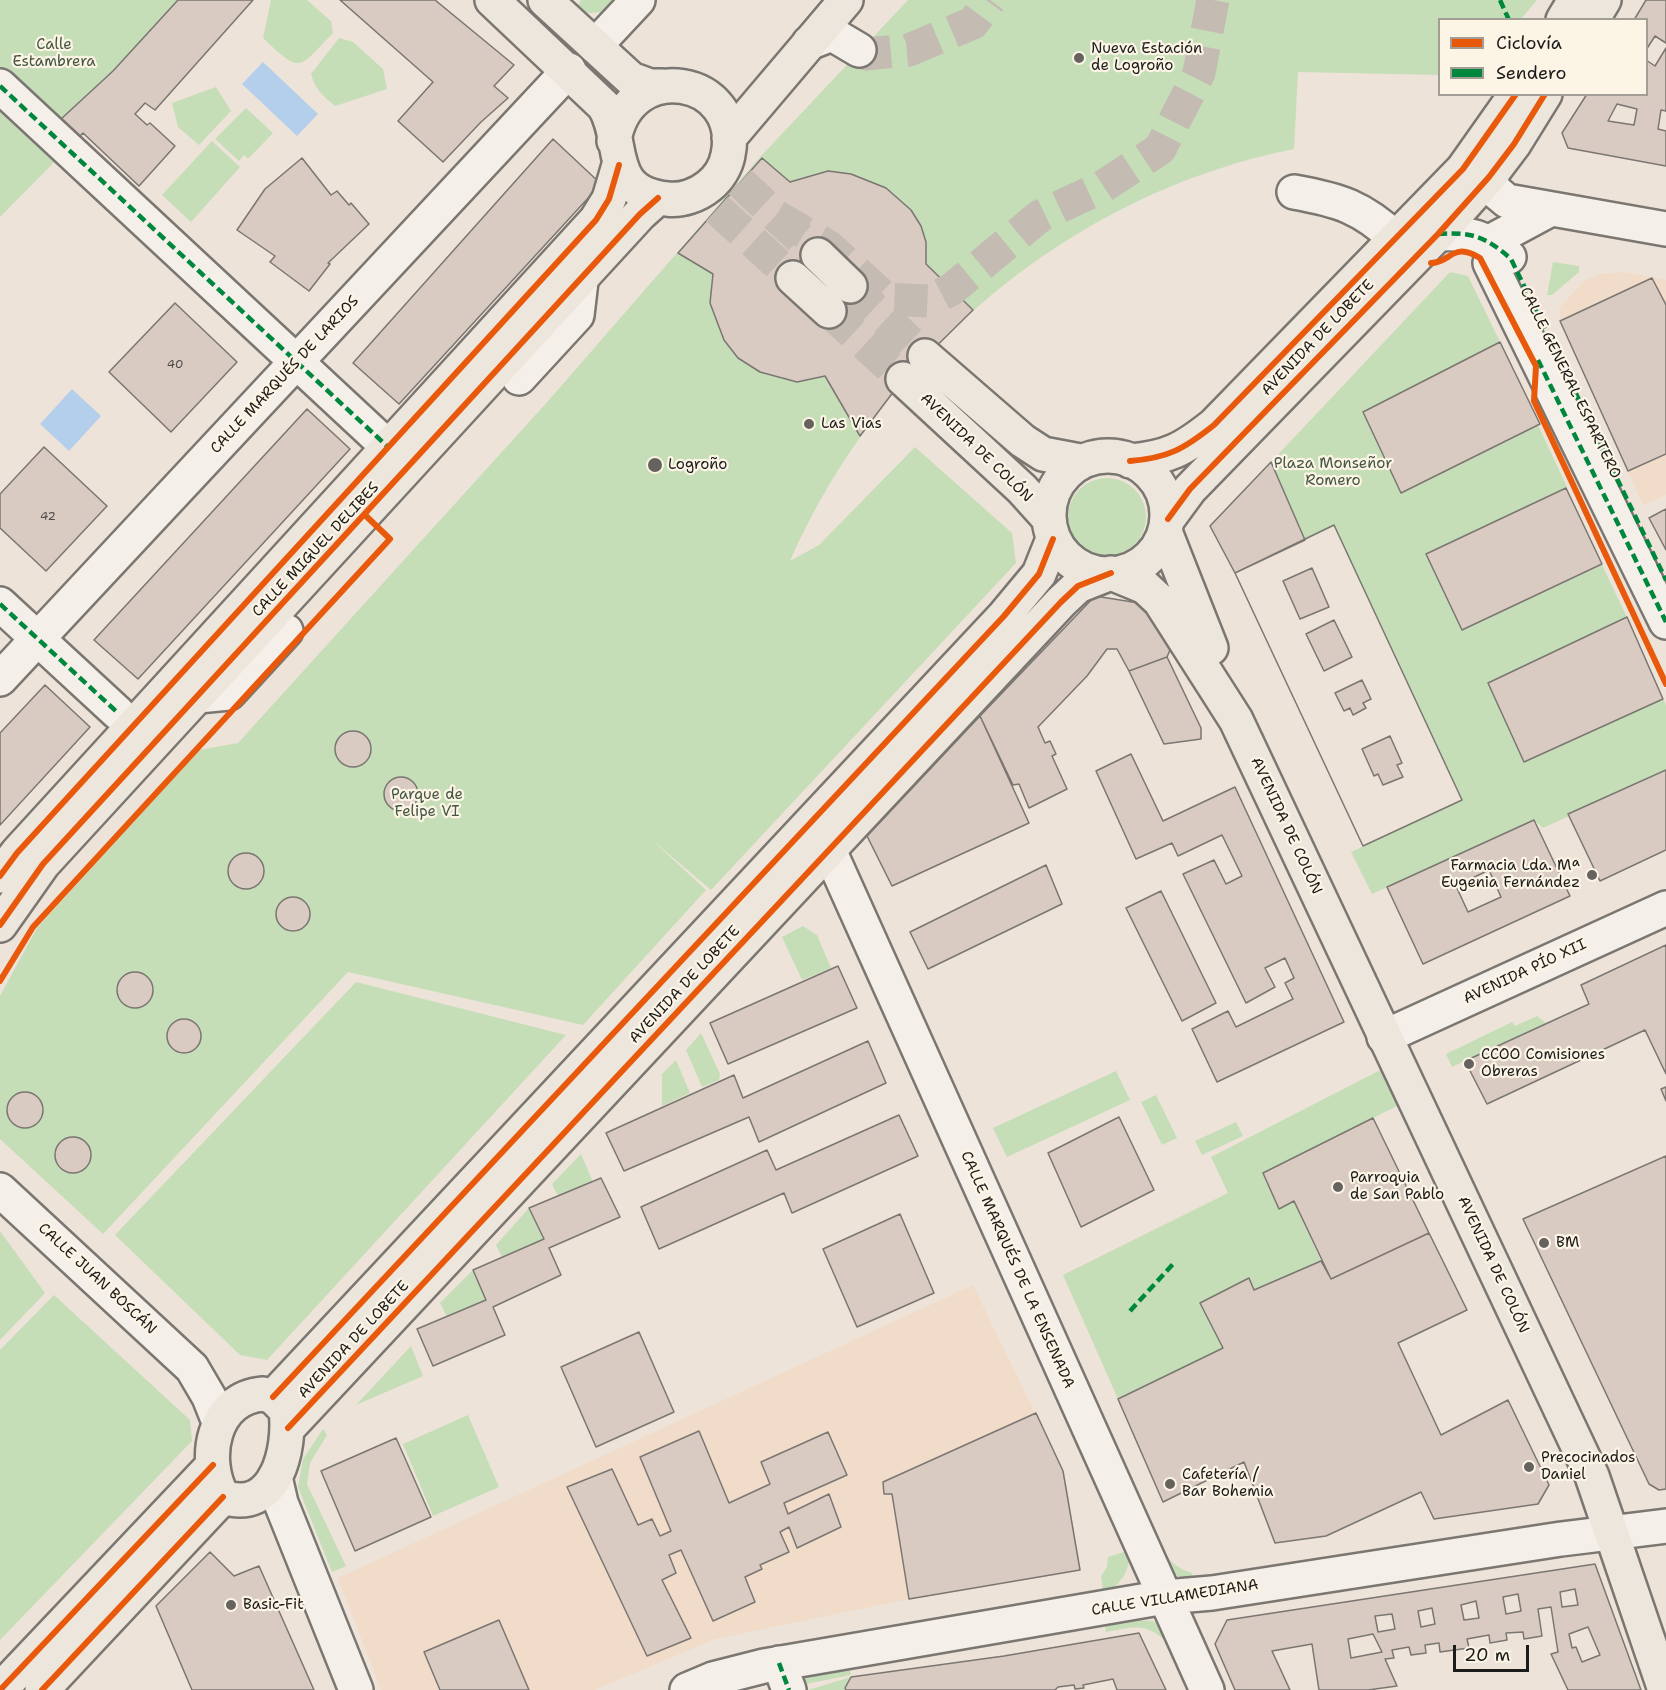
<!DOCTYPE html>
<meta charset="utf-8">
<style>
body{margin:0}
#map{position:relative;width:1666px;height:1690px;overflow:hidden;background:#eee3d8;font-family:"Shantell Sans",sans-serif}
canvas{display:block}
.legend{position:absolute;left:1438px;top:18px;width:210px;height:78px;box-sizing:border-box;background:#fcf5e5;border:2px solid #a29e95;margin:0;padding:8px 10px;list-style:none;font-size:18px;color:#1c1c1c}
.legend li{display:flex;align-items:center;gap:12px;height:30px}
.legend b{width:30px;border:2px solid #a29e95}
.scale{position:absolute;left:1453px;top:1645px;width:76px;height:27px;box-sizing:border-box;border:3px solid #1c1c1c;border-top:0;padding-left:8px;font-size:18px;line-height:21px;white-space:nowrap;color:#1c1c1c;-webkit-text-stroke:4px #fcf5e5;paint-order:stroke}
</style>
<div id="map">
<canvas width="1666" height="1690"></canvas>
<ul class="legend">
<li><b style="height:8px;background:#e8590c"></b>Ciclovía</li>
<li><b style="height:8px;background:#00873e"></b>Sendero</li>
</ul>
<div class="scale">20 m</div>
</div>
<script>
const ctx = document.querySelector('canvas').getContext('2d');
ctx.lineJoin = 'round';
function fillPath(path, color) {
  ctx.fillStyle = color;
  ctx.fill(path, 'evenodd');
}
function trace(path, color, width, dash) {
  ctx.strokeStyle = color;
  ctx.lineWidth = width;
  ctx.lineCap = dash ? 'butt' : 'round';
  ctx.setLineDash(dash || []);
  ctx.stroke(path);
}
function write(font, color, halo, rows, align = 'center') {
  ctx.font = font + ' "Shantell Sans",sans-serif';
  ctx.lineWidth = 4.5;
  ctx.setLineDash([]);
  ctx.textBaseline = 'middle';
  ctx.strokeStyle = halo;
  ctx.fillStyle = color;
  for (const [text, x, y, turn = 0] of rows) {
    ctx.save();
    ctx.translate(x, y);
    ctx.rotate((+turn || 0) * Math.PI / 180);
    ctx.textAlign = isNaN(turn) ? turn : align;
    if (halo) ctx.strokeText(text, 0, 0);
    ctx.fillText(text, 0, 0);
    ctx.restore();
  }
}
fillPath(new Path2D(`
 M1624 272 1666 280V495L1643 505 1560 321V307L1585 280 1600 274Z
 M973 1285 1063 1471 1080 1570 909 1599 715 1639 595 1690H381L338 1578Z`), '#f1dcca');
fillPath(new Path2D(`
 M0 0H178L113 71 61 119 79 137 0 217Z
 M271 0H307L331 21 333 33C298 69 302 75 263 38Z
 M581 0H611L614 11 590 13 576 10Z
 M908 0H1537L1521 19 1440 20 1439 75 1298 72 1294 149C1071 193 881 355 790 561L819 545 915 447 1012 533 1016 563 711 890 651 839 706 890 583 1025 348 972 103 1234 0 1139V996L37 928 199 750 238 743 549 400 762 155Z
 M339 38 353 42 383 69 387 89 335 106C323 96 315 89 311 74Z
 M216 87 231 111 199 145 178 127 172 103Z
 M246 108 273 133 248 159 244 155 239 161 215 139Z
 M212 141 240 167 191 222 162 195Z
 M1553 262 1579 266V272L1552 295H1547Z
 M1450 272 1468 276 1500 342 1363 413 1401 493 1538 425 1567 487 1426 554 1463 630 1602 565 1627 617 1488 683 1524 762 1663 699 1666 705V771L1543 828 1534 820 1372 894 1351 852 1462 800 1334 526 1305 540 1271 462Z
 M1068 517a39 39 0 1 1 78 0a39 39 0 1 1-78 0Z
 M803 926 817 935 831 968 802 980 782 937Z
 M356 982 566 1035 267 1360 240 1355 115 1235Z
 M1537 1016 1546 1023 1452 1067 1446 1054 1512 1022 1515 1026Z
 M701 1033 720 1074 719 1080 702 1087 686 1050Z
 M676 1060 690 1093 662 1106V1074Z
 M1396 1062 1413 1098 1263 1173 1279 1209 1294 1201 1321 1261 1254 1290 1248 1278 1200 1303 1223 1348 1118 1399 1063 1275 1228 1193 1211 1157Z
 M1116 1071 1130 1100 1007 1157 993 1128Z
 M1156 1095 1177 1138 1162 1145 1141 1102Z
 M1236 1122 1243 1136 1202 1155 1195 1141Z
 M581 1154 593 1182 558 1196 552 1184Z
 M529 1208 544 1239 502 1257 496 1245Z
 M0 1231 45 1293 0 1340Z
 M473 1270 486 1300 447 1317 440 1303Z
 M54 1295 190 1420 192 1441 0 1640V1350Z
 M411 1346 423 1376 356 1405Z
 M468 1415 499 1487 433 1516 403 1444Z
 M323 1429 327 1435 310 1463 307 1484 346 1566 332 1572 298 1487 303 1459Z
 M1160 1543C1168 1560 1174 1567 1192 1573L1193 1580C1167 1575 1165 1567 1154 1545Z
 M1130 1550C1130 1572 1121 1583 1104 1596L1101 1576 1107 1567 1108 1557Z
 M1134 1620 1153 1621 1170 1636 1162 1638C1144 1622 1128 1628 1106 1632L1105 1625Z
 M849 1667 851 1675 791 1687 788 1679Z
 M851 1677 846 1690H808Z`), '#c5deb8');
fillPath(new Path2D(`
 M263 62 318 114 297 136 242 84Z
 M72 389 101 416 69 451 40 424Z`), '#b4cfec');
const building = new Path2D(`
 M178 0H253L155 110 145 103 135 114 147 125 150 123 175 146 139 186 83 133 79 137 61 119 113 71Z
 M340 0H435L514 65 494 86 508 98 481 122 443 162 398 121 433 82Z
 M1646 0H1666V43L1655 36 1646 50V20H1634Z
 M1666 48V111L1661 110 1658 129 1666 131V166L1568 148 1562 133 1587 94H1646V60L1655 66ZM1617 104 1637 109 1634 125 1608 121Z
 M553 139 601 184 399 404 353 363Z
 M302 158 331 195 337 191 349 205 351 203 369 224 328 263 330 264 309 291 270 262 275 256 237 230 265 189Z
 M762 158 790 182 828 171 851 174 886 188 911 210 921 226 926 242V264L973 310 903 379 860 436 825 376 797 382 760 372 738 358 724 340 710 303 713 274 678 253ZM820 254 851 282 844 304 823 314 798 264Z
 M1652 278 1666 305V454L1628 471 1560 321Z
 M175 303 237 362 171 432 109 372Z
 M1500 342 1540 424 1401 493 1363 412Z
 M307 409 350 449 138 679 94 640Z
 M44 447 107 506 46 571 0 528V494Z
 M1271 462 1305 540 1235 573 1210 526Z
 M1566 488 1602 564 1462 630 1426 554Z
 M1666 509V550L1649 518Z
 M1334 525 1462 800 1363 846 1235 573ZM1312 568 1329 607 1300 619 1283 581ZM1334 620 1352 657 1324 671 1306 634ZM1362 680 1371 699 1363 703 1366 708 1353 715 1350 708 1344 711 1335 693ZM1390 736 1402 763 1397 765 1403 777 1383 785 1378 774 1374 776 1362 749Z
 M1334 525 1462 800 1363 846 1235 573Z
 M1095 596 1145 604 1153 612 1170 650 1167 657 1129 671 1117 649H1107L1087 676 1038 727 1045 743 1050 741 1056 754 1052 756 1067 789 1029 808 1019 784 1013 785 980 716Z
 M1627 617 1663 699 1524 762 1488 683Z
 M1167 657 1201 728V739L1164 744 1129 671Z
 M45 685 90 727 0 825V733Z
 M980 716 1029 823 892 886 867 836Z
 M335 749a18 18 0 1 1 36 0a18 18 0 1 1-36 0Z
 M1131 754 1163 821 1235 787 1344 1022 1217 1082 1192 1029 1228 1011 1236 1027 1293 999 1285 983 1294 978 1285 958 1265 968 1275 987 1246 1003 1183 874 1214 860 1226 884 1242 876 1222 835 1178 856 1172 843 1136 859 1096 771Z
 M1666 770V850L1600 881 1568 814Z
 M384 794a17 17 0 1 1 34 0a17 17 0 1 1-34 0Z
 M1534 820 1570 896 1423 964 1387 887ZM1489 870 1501 897 1468 912 1456 886Z
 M228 871a18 18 0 1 1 36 0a18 18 0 1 1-36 0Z
 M1046 865 1062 904 928 969 910 932Z
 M1161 891 1216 1003 1182 1021 1126 908Z
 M276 914a17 17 0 1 1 34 0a17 17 0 1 1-34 0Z
 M1666 945V1074L1645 1030 1487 1104 1465 1061 1589 1004 1581 985Z
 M838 966 857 1008 728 1064 710 1023Z
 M117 990a18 18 0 1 1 36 0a18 18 0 1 1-36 0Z
 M167 1036a17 17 0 1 1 34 0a17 17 0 1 1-34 0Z
 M868 1041 886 1083 759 1142 749 1117 624 1171 606 1133 734 1075 743 1098Z
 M1666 1087V1101L1661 1089Z
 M7 1110a18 18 0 1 1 36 0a18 18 0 1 1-36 0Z
 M899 1115 918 1156 792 1213 784 1193 659 1249 641 1207 767 1150 776 1170Z
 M1119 1117 1154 1190 1081 1227 1048 1153Z
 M1373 1118 1429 1233 1331 1279 1294 1201 1279 1209 1263 1173Z
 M55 1155a18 18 0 1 1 36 0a18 18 0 1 1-36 0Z
 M1666 1156V1489L1659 1490 1649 1484 1523 1219Z
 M601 1178 620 1217 549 1248 561 1275 493 1307 505 1335 433 1366 417 1329 486 1300 473 1270 544 1239 529 1208Z
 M900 1214 934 1293 857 1327 823 1249Z
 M1429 1233 1467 1310 1398 1343 1441 1435 1508 1400 1549 1485 1538 1504 1434 1519 1421 1492 1326 1536 1275 1543 1244 1462 1163 1502 1118 1399 1223 1348 1200 1303 1249 1278 1254 1290 1321 1261 1331 1279Z
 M639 1332 674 1412 596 1447 561 1367Z
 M1036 1413 1063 1471 1080 1570 909 1599 892 1494H884L883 1482Z
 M699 1431 729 1503 770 1484 761 1462 828 1432 847 1475 784 1503 788 1514 829 1494 841 1527 797 1548 789 1527 780 1532 789 1552 760 1565 762 1569 745 1577 755 1602 713 1621 681 1550 669 1555 676 1573 662 1580 691 1638 647 1656 567 1487 612 1469 638 1525 652 1519 660 1536 671 1531 640 1457Z
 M396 1438 431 1517 355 1551 321 1471Z
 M210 1552 234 1576 259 1566 314 1690H192L156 1606Z
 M1595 1564 1641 1690H1568L1551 1654 1558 1652 1551 1607 1538 1609 1542 1636 1524 1639 1523 1632 1506 1633 1507 1640 1490 1643 1489 1635 1467 1639 1469 1648 1440 1652 1439 1643 1425 1645 1426 1653 1411 1655 1409 1647 1392 1650 1394 1658 1385 1659 1397 1686 1368 1690H1319L1312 1644 1272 1651 1290 1690H1235L1215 1644 1227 1620ZM1575 1589 1578 1605 1562 1607 1560 1592ZM1518 1594 1521 1611 1506 1614 1503 1597ZM1476 1601 1479 1618 1464 1620 1461 1605ZM1432 1608 1435 1624 1421 1627 1418 1611ZM1392 1614 1395 1629 1378 1632 1375 1616ZM1588 1627 1600 1655 1582 1662 1576 1647 1572 1648 1569 1634ZM1373 1634 1382 1652 1351 1658 1348 1639Z
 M499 1620 529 1690H440L424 1652Z
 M1139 1633 1166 1690H1117L1113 1679 1083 1685 1084 1688 1075 1689 1074 1685 1058 1687 1055 1690H846L845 1688 851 1677 1004 1656Z`);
fillPath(building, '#dacbc2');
trace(building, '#7a7671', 1.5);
trace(new Path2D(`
 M859 50 866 54 909 50 973 23 990 0
 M776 216 829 247 886 299 929 301 952 289 1040 216 1102 187 1160 149 1199 73 1213 0`), '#c4bbb2', 33, [33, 16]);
trace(new Path2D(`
 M740 182 818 255
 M717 209 793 278
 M850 286 925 356
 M829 311 903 379`), '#c4bbb2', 33, [33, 16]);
const minor = new Path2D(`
 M809 43 832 34 859 50
 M595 46 638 0
 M0 86 388 447
 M1489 177 1495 191 1507 201 1666 229
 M1294 192C1339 200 1362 207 1396 239
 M1551 209 1497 238 1490 263 1666 622
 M1438 234C1468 232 1486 237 1509 257
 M519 378 577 315 581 281
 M0 604 118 713
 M0 679 569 70
 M198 696 229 693 286 631
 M829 850 1207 1690
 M1384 1037 1666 908
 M0 1190 192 1368 209 1397 219 1422
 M275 1477 281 1503 356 1690
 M779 1663 789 1690
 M687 1690 713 1679 764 1666 1165 1597 1212 1593 1561 1539 1666 1526`);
const major = new Path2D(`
 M492 0 604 106C626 141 604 192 667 199 682 201 698 195 709 186 719 178 726 166 728 155 744 77 628 55 614 141
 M545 0 631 79 650 86H662
 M1563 20 1575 0
 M1592 20 1604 0
 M729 138 846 0
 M818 255 850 286
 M793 278 829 311
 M925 356 1023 441 1043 454 1080 461
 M903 379 1022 489 1049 519
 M1049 515a59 59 0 1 1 118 0a59 59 0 1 1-118 0Z
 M1130 461C1168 458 1184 449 1214 425L1463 169 1516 94
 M1168 519 1190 489 1438 234 1489 177 1514 144 1545 94
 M1166 534 1211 648
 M1111 573 1145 587 1160 601 1236 720 1592 1476 1665 1690
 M0 876 17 853 596 220 609 199 619 165
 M0 925 43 864 640 214 658 198
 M263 1394 273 1397 286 1410C291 1449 276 1515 223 1497 201 1459 213 1398 263 1394Z
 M273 1397 1004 616 1039 574 1053 539
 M288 1428 1061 602 1078 586 1111 573
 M0 1690 213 1465
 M42 1690 223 1497`);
trace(minor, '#7a7671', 38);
trace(major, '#7a7671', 38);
trace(minor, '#f4f0e9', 33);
trace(major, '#ede6dc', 33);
trace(new Path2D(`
 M1500 0 1509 20
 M0 86 388 447
 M1438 234C1472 232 1485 236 1511 259L1666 580
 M1538 360 1666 622
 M0 604 118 713
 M1130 1311 1173 1264
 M779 1663 789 1690`), '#00873e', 4.5, [9, 4.5]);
trace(new Path2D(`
 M1431 263C1451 263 1452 241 1480 258L1536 366 1534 401 1666 684
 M1130 461C1168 458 1184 449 1214 425L1463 169 1516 94
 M1168 519 1190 489 1438 234 1489 177 1514 144 1545 94
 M0 876 17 853 596 220 609 199 619 165
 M0 925 43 864 640 214 658 198
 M0 981 33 927 390 539 365 515
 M273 1397 1004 616 1039 574 1053 539
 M288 1428 1061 602 1078 586 1111 573
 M0 1690 213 1465
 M42 1690 223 1497`), '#e8590c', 6);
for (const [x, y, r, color] of [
 [1079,58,6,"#66625e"],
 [809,424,6,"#66625e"],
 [655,465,8,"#66625e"],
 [1592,875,6,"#66625e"],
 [1469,1064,6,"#66625e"],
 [1338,1187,6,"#66625e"],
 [1544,1243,6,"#66625e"],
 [1529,1467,6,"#66625e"],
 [1170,1484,6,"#66625e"],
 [231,1605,6,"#66625e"]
]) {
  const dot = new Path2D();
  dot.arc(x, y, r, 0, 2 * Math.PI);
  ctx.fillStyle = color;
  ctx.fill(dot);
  trace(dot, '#fcf5e5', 2);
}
write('12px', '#4c4946', null, [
 ["40",175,365],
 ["42",48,517]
]);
write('15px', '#445543', '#fcf5e5', [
 ["Calle",54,45],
 ["Estambrera",54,62],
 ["Plaza Monseñor",1333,464],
 ["Romero",1333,481],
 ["Parque de",427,795],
 ["Felipe VI",427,812]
]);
write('15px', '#1c1c1c', '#fcf5e5', [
 ["Nueva Estación",1091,49],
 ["de Logroño",1091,66],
 ["Las Vias",821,424],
 ["Logroño",668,465],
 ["Farmacia Lda. Mª",1580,866,"right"],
 ["Eugenia Fernández",1580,883,"right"],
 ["CCOO Comisiones",1481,1055],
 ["Obreras",1481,1072],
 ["Parroquia",1350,1178],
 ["de San Pablo",1350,1195],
 ["BM",1556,1243],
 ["Precocinados",1541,1458],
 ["Daniel",1541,1475],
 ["Cafetería /",1182,1475],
 ["Bar Bohemia",1182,1492],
 ["Basic-Fit",243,1605]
], 'left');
write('15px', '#1c1c1c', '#fcf5e5', [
 ["AVENIDA DE LOBETE",1318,338,-46],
 ["CALLE MARQUÉS DE LARIOS",285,375,-47],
 ["CALLE GENERAL ESPARTERO",1570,383,64],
 ["AVENIDA DE COLÓN",976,448,44],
 ["CALLE MIGUEL DELIBES",316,550,-47],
 ["AVENIDA DE COLÓN",1286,826,65],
 ["AVENIDA PÍO XII",1525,972,-25],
 ["AVENIDA DE LOBETE",685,985,-47],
 ["AVENIDA DE COLÓN",1493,1265,65],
 ["CALLE MARQUÉS DE LA ENSENADA",1017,1270,66],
 ["CALLE JUAN BOSCÁN",97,1279,43],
 ["AVENIDA DE LOBETE",354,1340,-47],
 ["CALLE VILLAMEDIANA",1175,1598,-9]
]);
</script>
